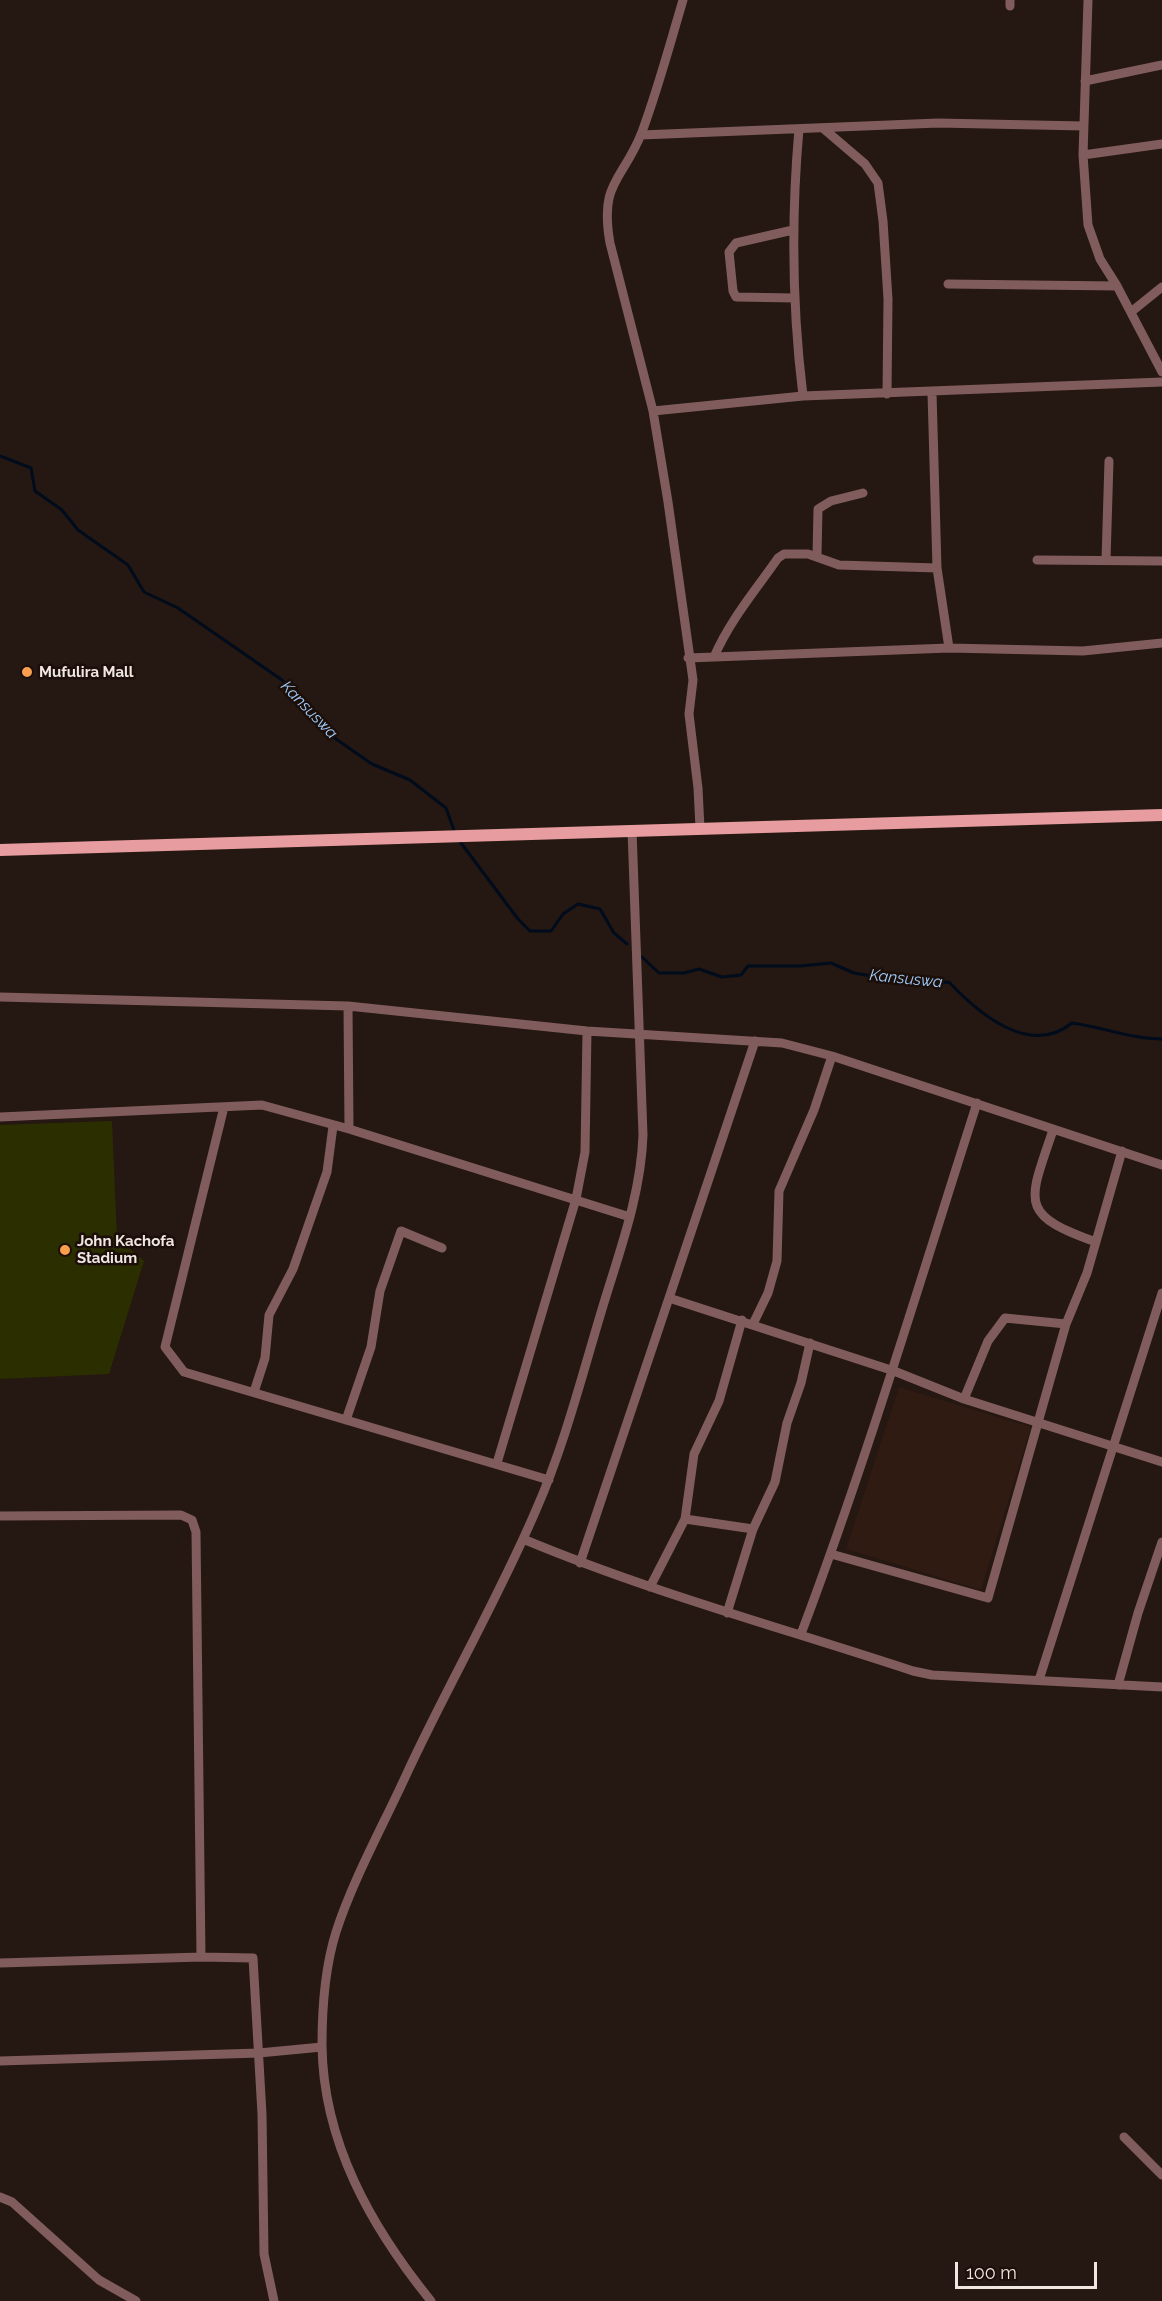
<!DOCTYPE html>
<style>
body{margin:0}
#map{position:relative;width:1162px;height:2301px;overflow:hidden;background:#251711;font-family:Raleway,sans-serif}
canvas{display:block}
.scale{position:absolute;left:955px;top:2262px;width:142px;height:27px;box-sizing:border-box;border:3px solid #f0e6e2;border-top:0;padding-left:8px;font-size:18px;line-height:21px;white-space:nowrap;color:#f0e6e2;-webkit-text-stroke:4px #1c0e09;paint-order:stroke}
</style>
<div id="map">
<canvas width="1162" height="2301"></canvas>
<div class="scale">100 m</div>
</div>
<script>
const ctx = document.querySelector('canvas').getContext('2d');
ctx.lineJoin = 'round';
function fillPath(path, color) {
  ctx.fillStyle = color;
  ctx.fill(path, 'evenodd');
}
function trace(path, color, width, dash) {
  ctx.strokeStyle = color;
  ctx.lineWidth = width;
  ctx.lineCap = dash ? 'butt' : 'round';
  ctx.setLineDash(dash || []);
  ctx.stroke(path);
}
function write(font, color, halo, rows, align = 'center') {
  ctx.font = font + ' Raleway,sans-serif';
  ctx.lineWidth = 5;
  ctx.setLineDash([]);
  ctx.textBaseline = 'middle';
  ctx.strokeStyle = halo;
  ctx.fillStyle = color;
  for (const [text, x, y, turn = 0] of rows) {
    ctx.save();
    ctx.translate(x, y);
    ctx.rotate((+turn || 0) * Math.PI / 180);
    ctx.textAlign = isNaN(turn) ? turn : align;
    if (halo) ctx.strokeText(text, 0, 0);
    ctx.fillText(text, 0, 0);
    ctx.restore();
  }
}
fillPath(new Path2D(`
 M899 1387 1031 1427 981 1590 846 1549Z`), '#2f1b12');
fillPath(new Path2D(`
 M112 1121 117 1238 144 1261 109 1374 0 1379V1125Z`), '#2b2f00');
trace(new Path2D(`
 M0 456 31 468 35 491 62 510 78 530 128 565 144 592 178 608 282 680 311 708 336 739 372 764 410 780 446 808 455 833
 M458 839 518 919 530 931H551L563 914 578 904 600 909 614 933 627 944
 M642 957 659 973H684L699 969 722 977 741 975 748 966H800L831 963 854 973 900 981 924 984 949 982C979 1014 1030 1057 1072 1023 1102 1027 1132 1039 1162 1039`), '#000c1c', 3);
trace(new Path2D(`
 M683 0C670 44 658 89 642 132 623 181 599 181 610 243L653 411 668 502 693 680 689 714 698 788 700 828
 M1010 0V6
 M1088 0 1083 155 1088 225 1100 259 1117 286 1162 372
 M1085 81 1162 65
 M799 129C791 219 792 307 803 396
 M824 129 865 164 878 183 883 221 888 299 887 394
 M641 135 938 123 1084 126
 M1083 155 1162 144
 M793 230 736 243 729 252 733 291 736 297 794 298
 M948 284 1117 286
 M1131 312 1162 287
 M932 393 937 568 949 648
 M653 411 803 396 1162 382
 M817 556 818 509 831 501 863 493
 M1037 560 1162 561
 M1106 560 1109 461
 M714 657C730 620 755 591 778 558L784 554H808L839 565 937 568
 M688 658 949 648 1083 651 1162 643
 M0 997 348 1006 587 1031 782 1043 832 1056 1162 1165
 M348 1006 349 1129
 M755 1041 669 1298 894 1371 964 1399 1162 1462
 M224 1107 165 1347 184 1372 549 1480
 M0 1117 262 1105 349 1129 630 1217
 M1053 1130C1029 1202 1017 1214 1096 1242
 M753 1324 768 1293 777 1261 779 1191 814 1110 832 1056
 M254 1392 265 1358 269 1315 293 1269 327 1172 333 1126
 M964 1399 988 1341 1005 1318 1066 1324
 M346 1420 371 1347 380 1291 401 1231 442 1248
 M497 1463 576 1199 585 1152 587 1031
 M0 1516 181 1515 192 1520 196 1532 201 1957
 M685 1519 753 1529
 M523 1539C650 1592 783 1628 913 1671L932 1675 1162 1687
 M831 1554 988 1598 1066 1324 1087 1273 1122 1151
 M580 1563 669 1298
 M650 1587 685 1519 694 1454 719 1401 742 1320
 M727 1613 753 1529 775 1482 787 1423 801 1383 810 1343
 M801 1634C867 1459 920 1281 977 1103
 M1039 1680 1162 1293
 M1118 1685 1138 1613 1162 1542
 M0 1963 201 1957 253 1958 262 2114 264 2254 274 2301
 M0 2061 259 2053 322 2047
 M1124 2137 1162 2175
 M0 2197 12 2202 99 2280 136 2301
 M431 2301C371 2227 323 2142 322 2045 322 2008 325 1967 336 1932 354 1877 384 1824 408 1771 449 1683 498 1599 536 1510 565 1444 582 1375 603 1306 620 1250 641 1194 643 1135L632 830`), '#805c5d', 9);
trace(new Path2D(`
 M0 850 1162 815`), '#e79d9f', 12);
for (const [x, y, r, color] of [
 [27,672,6,"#fa9f4f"],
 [65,1250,6,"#fa9f4f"]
]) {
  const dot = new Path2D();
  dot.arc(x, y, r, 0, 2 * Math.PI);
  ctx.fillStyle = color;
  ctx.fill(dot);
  trace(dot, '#1c0e09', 2);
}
write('bold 15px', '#f0e6e2', '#1c0e09', [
 ["Mufulira Mall",39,672],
 ["John Kachofa",77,1241],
 ["Stadium",77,1258]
], 'left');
write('italic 16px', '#a1cefc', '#1c0e09', [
 ["Kansuswa",309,710,46],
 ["Kansuswa",906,979,6]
]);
</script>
